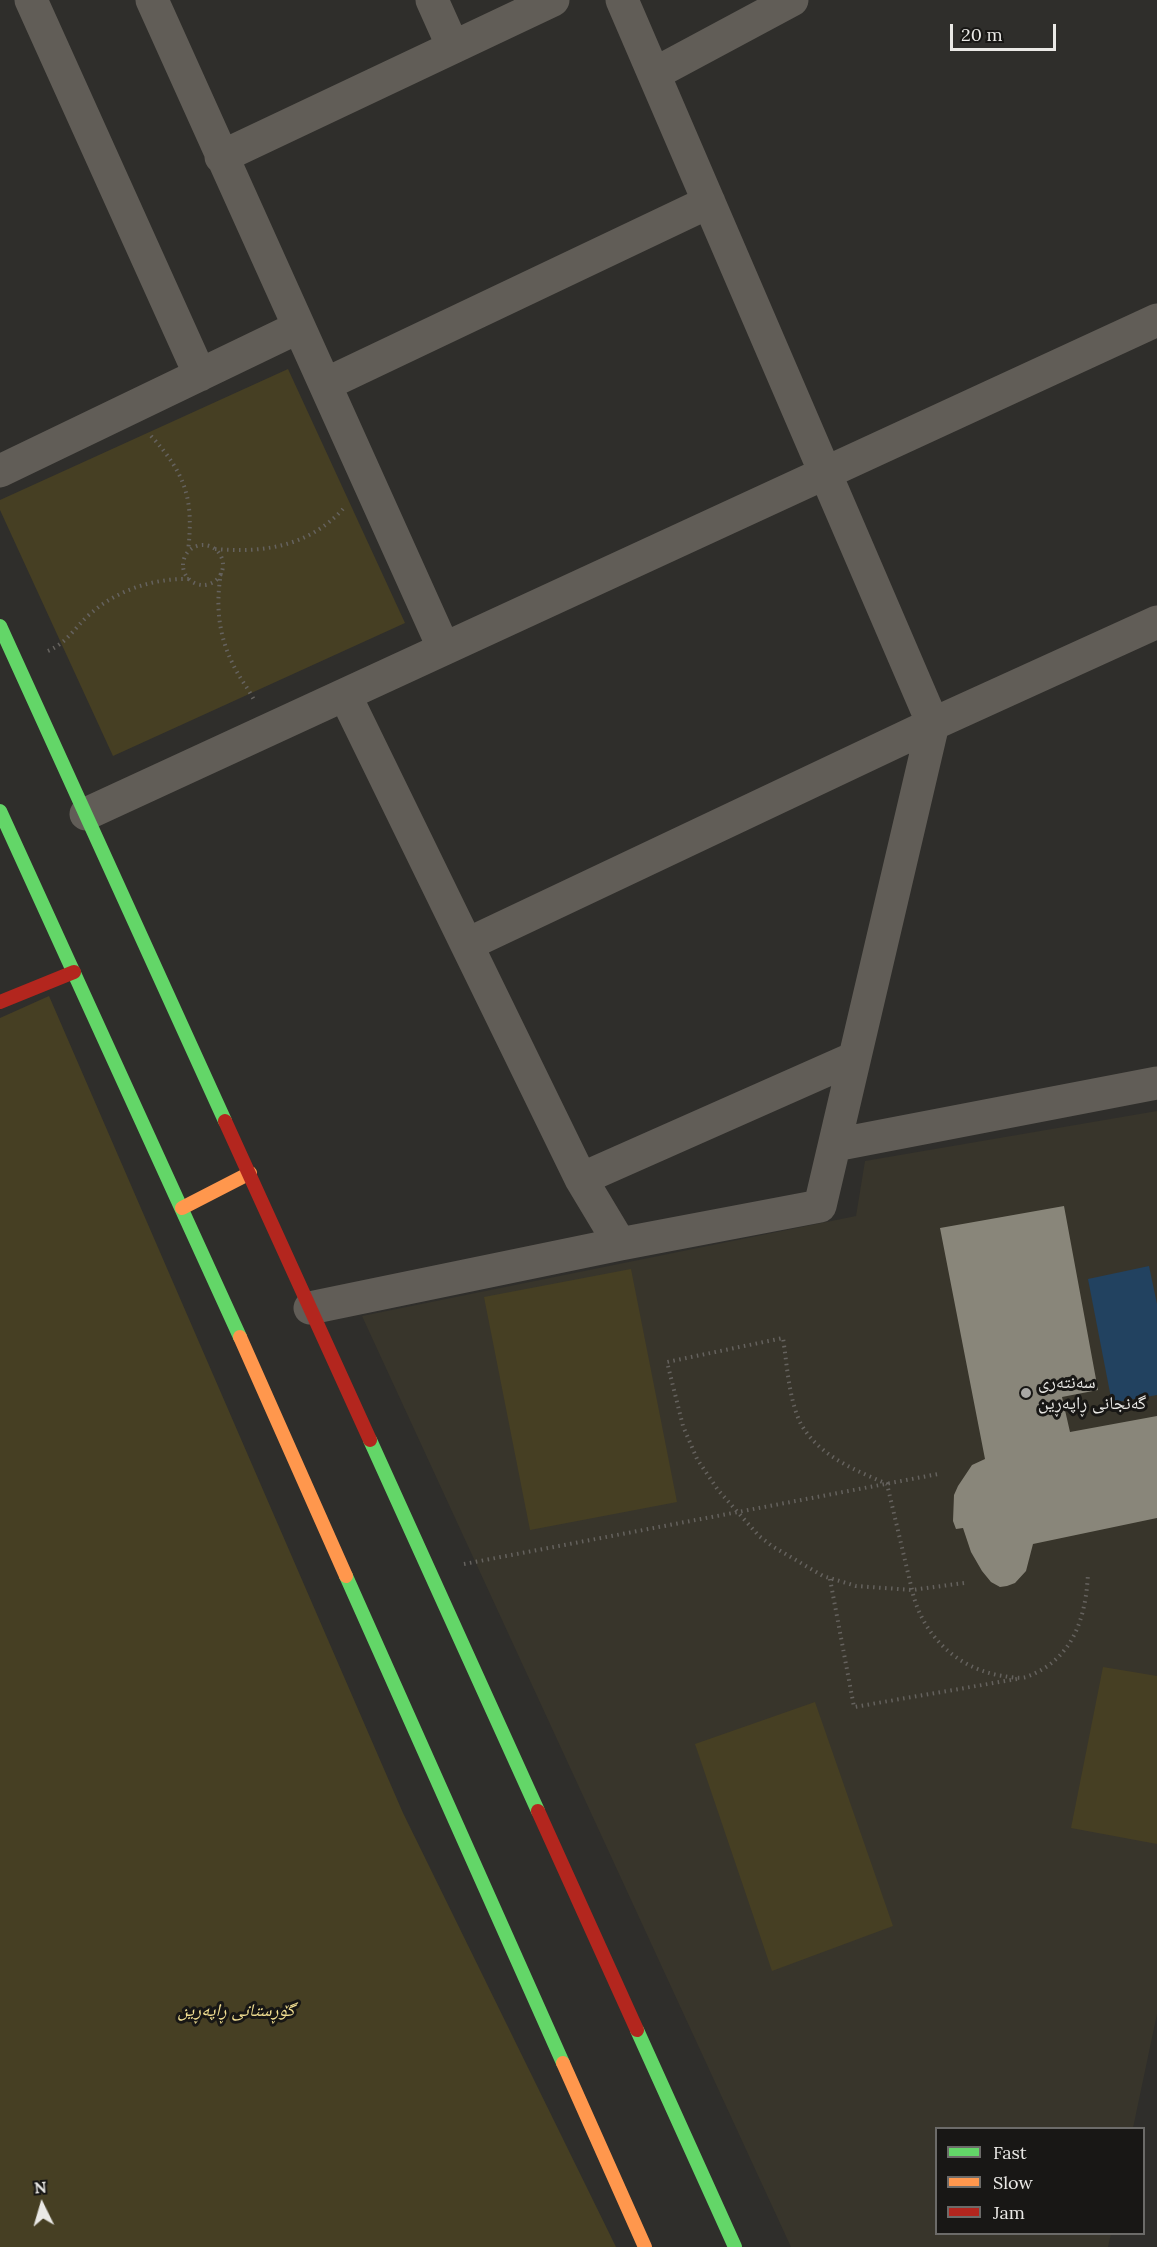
<!DOCTYPE html>
<meta charset="utf-8">
<style>
body{margin:0}
#map{position:relative;width:1157px;height:2247px;overflow:hidden;background:#2f2e2b;font-family:Lora,serif}
canvas{display:block}
.legend{position:absolute;left:935px;top:2127px;width:210px;height:108px;box-sizing:border-box;background:#181715;border:2px solid #6c6b69;margin:0;padding:8px 10px;list-style:none;font-size:18px;color:#eae9e6}
.legend li{display:flex;align-items:center;gap:12px;height:30px}
.legend b{width:30px;border:2px solid #6c6b69}
.north{position:absolute;left:12px;top:2175px;width:60px;height:60px;-webkit-text-stroke:4px #181715;paint-order:stroke;rotate:355deg;font-size:16px;font-weight:700;line-height:24px;text-align:center;color:#eae9e6}
.north::after{content:'';display:block;margin:auto;width:21px;height:27px;background:#eae9e6;clip-path:polygon(50% 0,100% 100%,50% 72%,0 100%)}
.scale{position:absolute;left:950px;top:24px;width:106px;height:27px;box-sizing:border-box;border:3px solid #eae9e6;border-top:0;padding-left:8px;font-size:18px;line-height:21px;white-space:nowrap;color:#eae9e6;-webkit-text-stroke:4px #181715;paint-order:stroke}
</style>
<div id="map">
<canvas width="1157" height="2247"></canvas>
<ul class="legend">
<li><b style="height:8px;background:#63d668"></b>Fast</li>
<li><b style="height:8px;background:#ff974d"></b>Slow</li>
<li><b style="height:8px;background:#b3261e"></b>Jam</li>
</ul>
<div class="north">N</div>
<div class="scale">20 m</div>
</div>
<script>
const ctx = document.querySelector('canvas').getContext('2d');
ctx.lineJoin = 'round';
function fillPath(path, color) {
  ctx.fillStyle = color;
  ctx.fill(path, 'evenodd');
}
function trace(path, color, width, dash) {
  ctx.strokeStyle = color;
  ctx.lineWidth = width;
  ctx.lineCap = dash ? 'butt' : 'round';
  ctx.setLineDash(dash || []);
  ctx.stroke(path);
}
function write(font, color, halo, rows, align = 'center') {
  ctx.font = font + ' Lora,"Noto Naskh Arabic",serif';
  ctx.lineWidth = 6;
  ctx.setLineDash([]);
  ctx.textBaseline = 'middle';
  ctx.strokeStyle = halo;
  ctx.fillStyle = color;
  for (const [text, x, y, turn = 0] of rows) {
    ctx.save();
    ctx.translate(x, y);
    ctx.rotate((+turn || 0) * Math.PI / 180);
    ctx.textAlign = isNaN(turn) ? turn : align;
    if (halo) ctx.strokeText(text, 0, 0);
    ctx.fillText(text, 0, 0);
    ctx.restore();
  }
}
fillPath(new Path2D(`
 M1157 1111V2014L1133 2128H936V2234H1111L1108 2247H791L362 1316 856 1216 865 1161Z`), '#38352b');
fillPath(new Path2D(`
 M288 369 405 623 113 756 0 510V500Z
 M49 996 403 1813 616 2247H0V1018Z
 M631 1269 677 1502 530 1530 484 1297Z
 M1103 1667 1157 1676V1844L1071 1828Z
 M815 1702 893 1926 772 1971 695 1744Z`), '#463f23');
fillPath(new Path2D(`
 M1149 1266 1157 1304V1395L1112 1403 1088 1279Z`), '#224260');
fillPath(new Path2D(`
 M1064 1206 1098 1390 1062 1397 1070 1432 1157 1416V1518L1033 1544 1026 1571 1015 1583 1007 1586 1000 1587 991 1582 982 1571 971 1552 963 1528 956 1529 953 1521 954 1495 958 1486 972 1465 985 1459 940 1228Z`), '#89867a');
trace(new Path2D(`
 M151 436C186 474 194 500 188 551
 M183 565a20 20 0 1 1 40 0a20 20 0 1 1-40 0Z
 M215 549C263 553 308 547 343 509
 M221 573C215 608 219 640 237 672 242 681 249 690 254 700
 M48 651C68 642 74 628 90 614 117 590 154 578 190 579
 M464 1564 938 1474
 M830 1579 854 1707 1017 1679
 M964 1583 912 1590 856 1586 823 1576 772 1546 759 1536 718 1490 697 1459 683 1426 667 1362 783 1338C787 1364 789 1401 801 1424 819 1456 855 1470 887 1484L912 1590C922 1635 957 1669 1003 1676 1010 1677 1019 1679 1026 1677 1073 1660 1086 1618 1088 1573`), '#65625e', 4, [1.5, 4.5]);
trace(new Path2D(`
 M31 0 200 375
 M152 0 444 649
 M432 0 453 47
 M654 74 792 0
 M221 157 553 0
 M326 384 709 202
 M0 471 299 327
 M345 695 581 1179 620 1244
 M86 814 1157 320
 M468 944 933 724 1157 622
 M835 1145 1157 1083
 M581 1179 854 1058
 M310 1308 620 1244 820 1206 933 724 622 0`), '#615d57', 33);
trace(new Path2D(`
 M0 626 225 1121
 M0 811 240 1337
 M370 1440 538 1811
 M346 1576 563 2063
 M637 2030 735 2247`), '#63d668', 14);
trace(new Path2D(`
 M182 1208 250 1173
 M240 1337 346 1576
 M563 2063 645 2247`), '#ff974d', 14);
trace(new Path2D(`
 M0 1002 74 972
 M225 1121 370 1440
 M538 1811 637 2030`), '#b3261e', 14);
for (const [x, y, r, color] of [
 [1026,1393,6,"#a9a8a5"]
]) {
  const dot = new Path2D();
  dot.arc(x, y, r, 0, 2 * Math.PI);
  ctx.fillStyle = color;
  ctx.fill(dot);
  trace(dot, '#181715', 2);
}
write('18px', '#eae9e6', '#181715', [
 ["سەنتەری",1038,1383],
 ["گەنجانی ڕاپەڕین",1038,1404]
], 'left');
write('italic 18px', '#f4e193', '#181715', [
 ["گۆڕستانی ڕاپەڕین",236,2011]
]);
</script>
